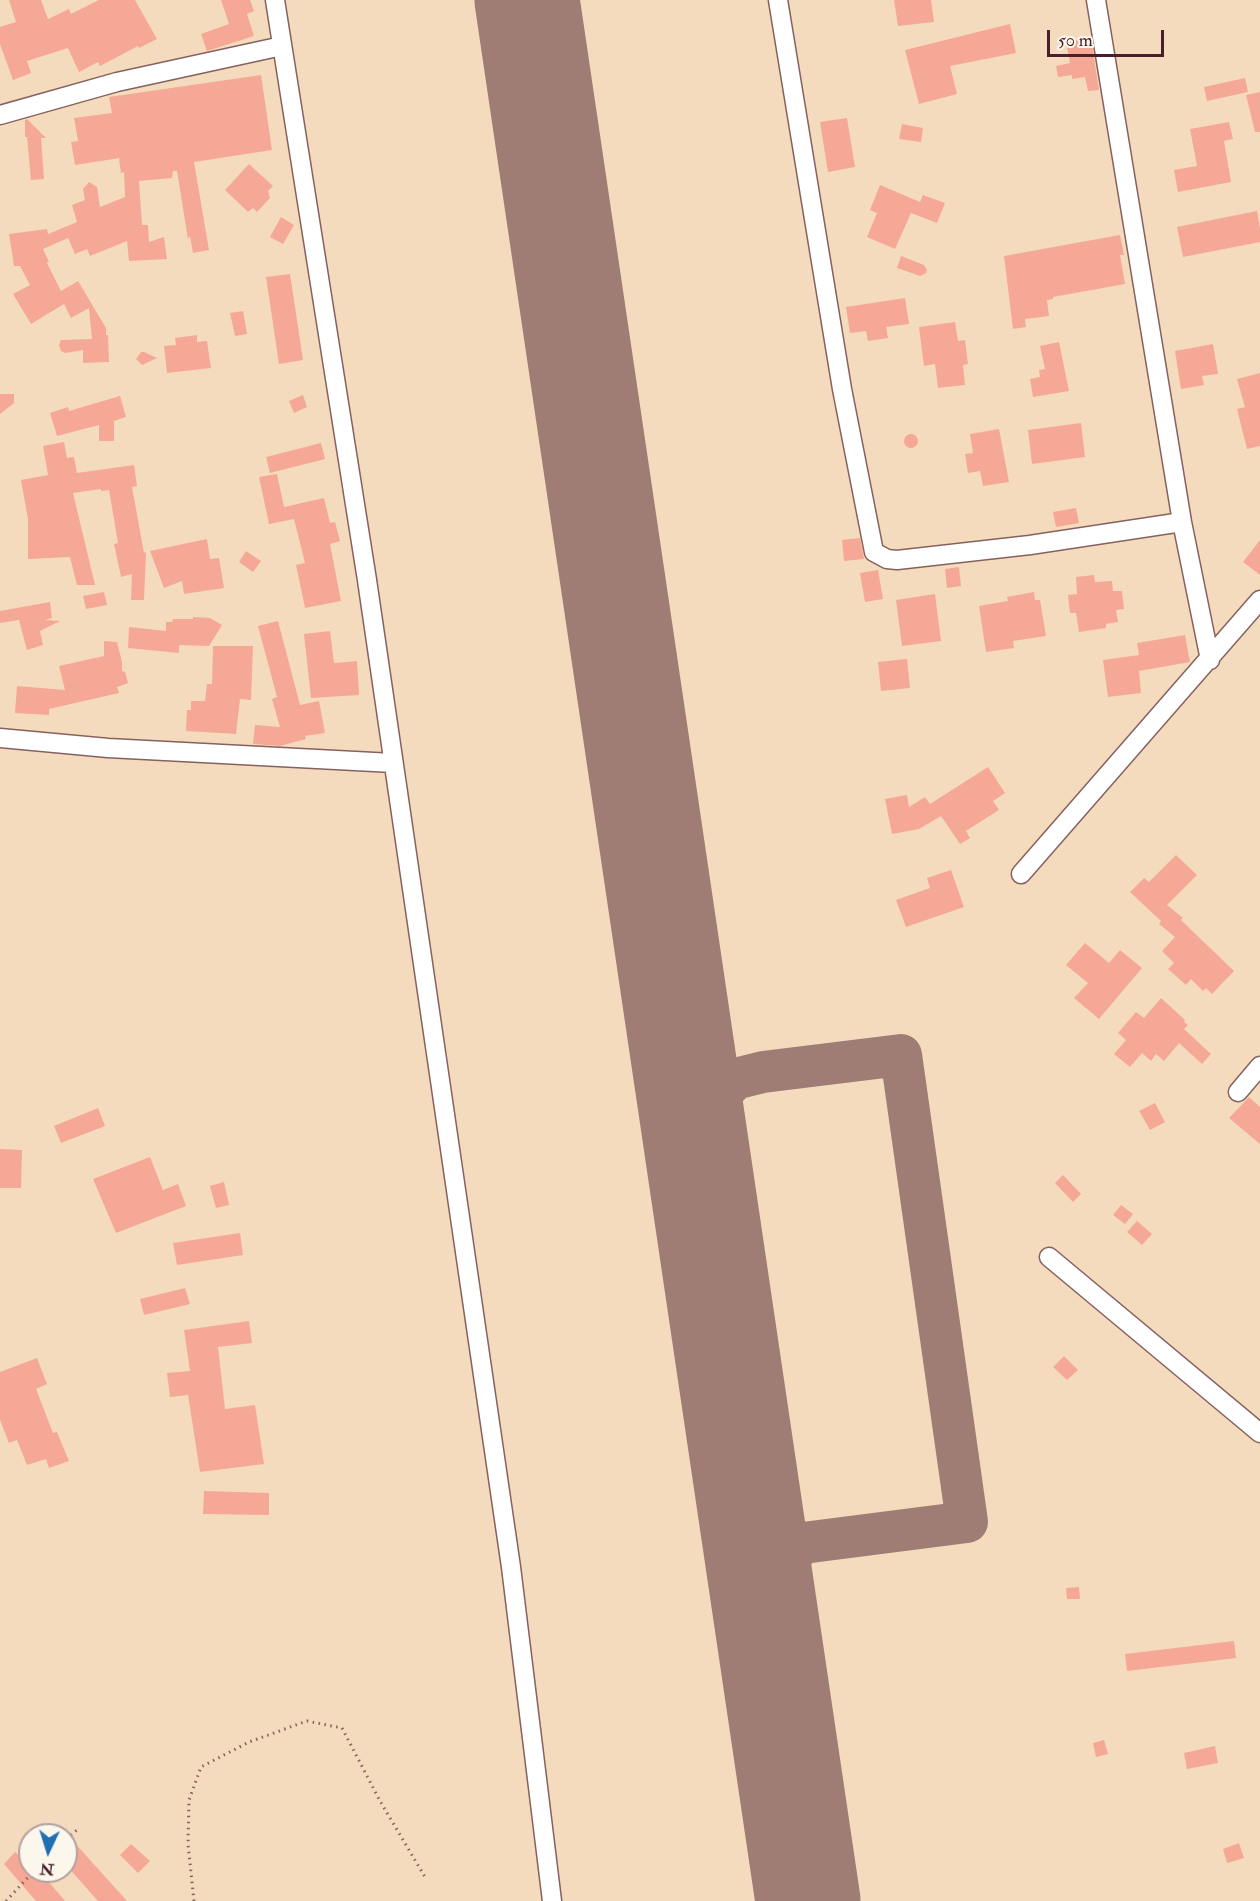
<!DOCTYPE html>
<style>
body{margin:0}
#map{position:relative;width:1260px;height:1901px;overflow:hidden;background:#f4dbbe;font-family:"IM FELL Double Pica",serif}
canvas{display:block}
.north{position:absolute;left:18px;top:1823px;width:60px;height:60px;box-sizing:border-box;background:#fbf7ec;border:2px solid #b4a19f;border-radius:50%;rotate:184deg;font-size:16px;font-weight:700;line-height:24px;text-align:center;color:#4a1f2b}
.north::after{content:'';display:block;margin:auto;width:21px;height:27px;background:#1f6fb2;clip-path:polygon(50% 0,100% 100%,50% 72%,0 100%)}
.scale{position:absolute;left:1047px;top:30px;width:117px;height:27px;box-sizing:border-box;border:3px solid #4a1f2b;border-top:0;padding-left:8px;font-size:18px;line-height:21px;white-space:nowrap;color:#4a1f2b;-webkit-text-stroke:4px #fbf7ec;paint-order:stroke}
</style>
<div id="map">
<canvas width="1260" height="1901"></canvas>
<div class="north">N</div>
<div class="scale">50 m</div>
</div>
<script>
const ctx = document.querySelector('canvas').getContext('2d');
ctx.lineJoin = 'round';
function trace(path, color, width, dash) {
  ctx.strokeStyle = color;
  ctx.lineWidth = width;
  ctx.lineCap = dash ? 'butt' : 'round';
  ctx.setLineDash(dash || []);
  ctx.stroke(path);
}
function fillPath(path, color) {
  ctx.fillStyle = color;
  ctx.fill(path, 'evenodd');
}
trace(new Path2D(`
 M711 1104 735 1079 763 1072 901 1055 967 1522 803 1543 790 1555 780 1571`), '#9f7d74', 42);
trace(new Path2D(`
 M527 0 808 1901`), '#9f7d74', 105);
fillPath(new Path2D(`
 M9 0H41L48 19 69 9 71 14 99 0H135L157 39 139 48 138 46 100 66 98 62 79 72 68 48 27 61 31 73 13 80 0 44V27L16 22Z
 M221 0H250L254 11 247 14 254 36 207 51 201 34 229 24Z
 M894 0H931L934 22 898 26Z
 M1010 24 1016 53 950 66 957 94 919 104 905 50Z
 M1091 38 1099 90 1088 91 1085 77 1072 79V75L1058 77 1056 66 1070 63 1066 42Z
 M261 75 272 150 194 162 209 250 193 253 190 236 188 239 177 171H173L172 178 139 181 142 225H148L149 242 164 237 167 259 129 261 127 241 90 256 87 249 75 254 68 238 43 249 49 262 47 263 61 291 78 281 106 328V335H108L109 362 83 363V350L65 353 61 351 59 345 61 340 92 339 89 308 71 318 64 304 31 324 13 294 30 285 20 266H14L9 234 47 229 48 234 77 222 72 205 85 200 83 189 89 182 97 187 100 207 125 197 124 172 121 173 119 159 120 158 75 165 71 142 78 141 74 118 112 113 109 97Z
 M1245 78 1248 92 1207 101 1204 87Z
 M1260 92V132H1255L1246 95Z
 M847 118 855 167 828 172 820 122Z
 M27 119 46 138H41L44 179 31 180 27 137H25V120Z
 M1229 122 1233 139 1224 141 1231 182 1178 192 1174 170 1197 166 1190 129Z
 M902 124 923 128 921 142 899 139Z
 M249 164 273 186 268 191 270 198 257 212 253 208 248 212 225 190Z
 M880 185 920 202 923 195 945 203 937 223 911 213 895 249 867 237 877 213 870 210Z
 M1257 211 1260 228V242L1183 257 1177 227Z
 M281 217 294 225 283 244 270 237Z
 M1120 235 1124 255H1120L1125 284 1053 297V299L1047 300 1049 316 1025 319 1026 327 1013 329 1004 256Z
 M901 256 924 265 927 270 926 273 920 276 897 268Z
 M290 274 303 360 279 364 266 277Z
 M905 298 909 324 886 327 888 338 868 341 866 331 850 333 846 307Z
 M243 311 247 334 235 336 230 313Z
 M955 322 958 341 965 340 968 364 963 365 965 385 938 388 935 364 924 366 919 327Z
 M197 335V342L207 341 211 368 167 373 164 346 176 345 175 338Z
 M1059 342 1069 391 1033 397 1030 379 1040 377 1039 370 1045 369 1040 346Z
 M1213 344 1218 374 1202 376 1204 385 1181 389 1175 351Z
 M141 352H144L157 358 142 365 136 359Z
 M1260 373V446L1247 449 1237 409 1245 407 1237 379Z
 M0 394H14V403L0 414Z
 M303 395 307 407 294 413 289 401Z
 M120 396 126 417 114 421V441H99V425L57 436 50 413 68 407 69 411Z
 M1081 423 1085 457 1032 464 1028 430Z
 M999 429 1009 482 983 486 980 471 968 473 965 454 973 453 970 434Z
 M904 441a7 7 0 1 1 14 0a7 7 0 1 1-14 0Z
 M64 442 67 458 74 457 77 473 134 465 137 486 132 487 144 553 146 552 144 600H131L132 574 121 577 114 544 118 543 109 490 101 491V489L73 493 95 585H77L70 557 28 559V519L21 480 48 475 43 446Z
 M321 443 325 459 270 473 266 457Z
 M277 474 284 507 324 498 330 523 335 522 340 541 330 544 341 601 305 608 296 565 305 563 294 519 269 524 259 477Z
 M1076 508 1079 523 1056 527 1053 512Z
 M860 538 864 559 844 561 842 540Z
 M207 539 210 559 219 558 224 588 184 594 182 581 164 588 150 551Z
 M1260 540V575L1243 562Z
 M246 551 261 561 253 572 239 562Z
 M959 567 961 586 947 588 945 569Z
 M878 570 883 599 865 602 860 573Z
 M1094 575 1095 582 1112 581 1113 591H1122L1124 609 1116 610 1118 622 1106 624V628L1079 632 1076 613H1070L1068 595 1077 594 1076 577Z
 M104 592 107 605 86 609 83 596Z
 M1034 592 1035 600H1040L1046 636 1013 641 1014 648 986 652 979 606 1008 601 1007 597Z
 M935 594 941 641 902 646 896 600Z
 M50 602 52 618 45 620 60 621 40 631 43 645 27 650 19 620 0 623V611Z
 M193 617 210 618 222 625 209 646 179 645V653L128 648 129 627 166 631V622H172L173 619H193Z
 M278 621 300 705 319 701 325 733 305 736 306 739 280 746 253 744 255 725 280 727 272 699 277 697 258 626Z
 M330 631 334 663 357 661 359 695 311 698 304 634Z
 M1185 635 1190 662 1139 671 1141 693 1108 697 1103 660 1139 655 1137 643Z
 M104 641 117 642 122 662V671L125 672 128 683 117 687 119 693 49 709V715L15 713 17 686 65 690 59 666 104 656Z
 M213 646H253L251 700 240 699 236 734 186 731 187 710H191V701H205L207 684H212Z
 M907 659 910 688 881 691 878 662Z
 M988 767 1005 793 993 801 999 810 966 831 970 838 960 844 941 816 919 829 892 834 885 799 907 795 909 807 925 797 930 804Z
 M1176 855 1197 875 1167 905 1183 918 1181 920 1234 971 1212 994 1206 988 1203 991 1191 979 1186 985 1168 969 1174 963 1162 951 1175 937 1159 924 1161 921 1130 892 1144 878 1149 882Z
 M951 870 964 907 906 927 896 900 930 888 927 878Z
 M1085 943 1109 963 1120 950 1142 968 1099 1019 1074 998 1088 983 1066 965Z
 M1161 998 1185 1020 1184 1022 1188 1025 1184 1029 1211 1054 1202 1064 1179 1043 1164 1061 1156 1054 1151 1061 1142 1053 1130 1067 1114 1054 1126 1040 1118 1033 1136 1012 1144 1018Z
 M1249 1097 1260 1107V1144L1229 1118Z
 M1155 1103 1165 1122 1150 1130 1139 1111Z
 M98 1108 105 1126 61 1143 54 1126Z
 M0 1149 22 1150 21 1188H0Z
 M150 1157 163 1190 178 1184 186 1206 116 1233 93 1179Z
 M1063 1175 1081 1194 1073 1202 1055 1183Z
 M224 1182 229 1205 216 1208 210 1186Z
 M1121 1205 1133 1214 1125 1224 1113 1215Z
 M1137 1221 1152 1234 1142 1245 1127 1232Z
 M240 1233 243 1255 177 1265 173 1243Z
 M185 1288 190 1304 144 1315 140 1299Z
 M249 1321 252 1343 218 1347 225 1409 255 1405 264 1464 200 1472 188 1395 170 1397 167 1373 190 1371 184 1330Z
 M1064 1356 1078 1370 1067 1380 1053 1367Z
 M37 1358 47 1384 36 1389 53 1433 57 1432 69 1461 49 1468 46 1459 27 1465 17 1440 9 1443 0 1420V1372Z
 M204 1491 269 1493V1515L203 1514Z
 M1079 1587 1080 1599H1067L1066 1588Z
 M1234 1641 1236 1658 1127 1671 1125 1654Z
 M1104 1740 1108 1754 1096 1757 1093 1743Z
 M1215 1746 1218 1763 1187 1769 1184 1753Z
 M73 1841 127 1901H98L66 1865V1847Z
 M1239 1843 1244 1858 1227 1863 1223 1849Z
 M131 1844 150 1861 138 1873 120 1855Z
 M15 1852 30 1865V1871L40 1872 65 1901H36L4 1864Z`), '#f6a896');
const minor = new Path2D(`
 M275 0 367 580 511 1567 552 1901
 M778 0 842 389 874 552 887 559 897 560 1030 545 1182 522
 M1096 0 1182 522 1210 660
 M0 115 117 82 282 46
 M0 738 108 748 393 763
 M1021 874 1260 600
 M1238 1092 1260 1066
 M1049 1257 1260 1433`);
trace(minor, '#86615e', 21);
trace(new Path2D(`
 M66 1839 77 1830
 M6 1901 34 1871
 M194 1901 188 1844 189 1800 201 1767 249 1742 307 1721 342 1728 380 1801 425 1877`), '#86615e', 3, [1.5, 4.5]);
trace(minor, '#fff', 18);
</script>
